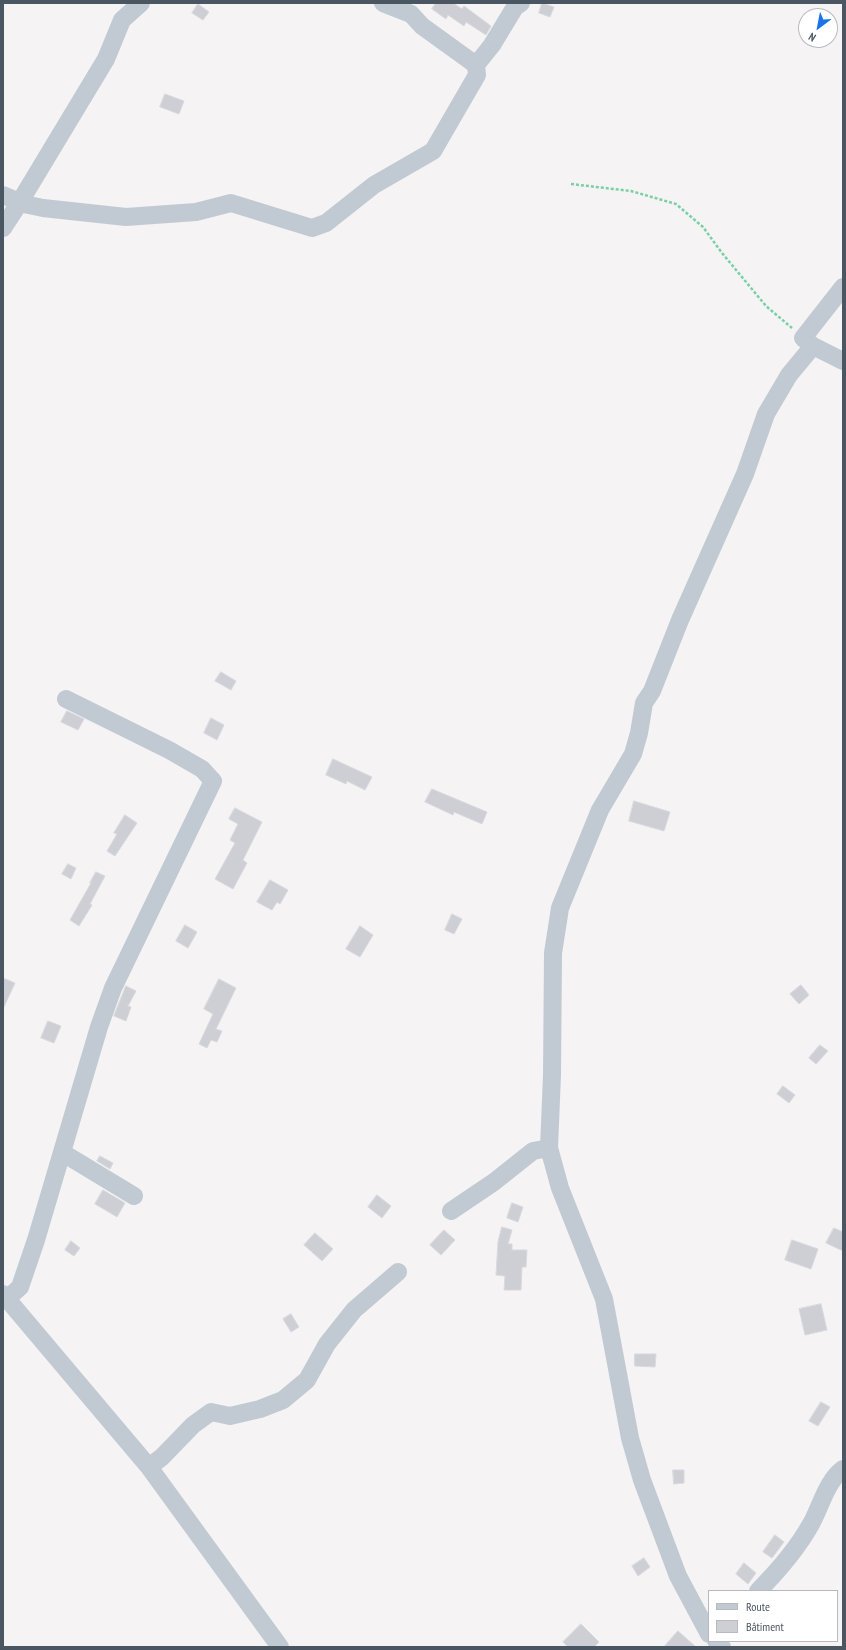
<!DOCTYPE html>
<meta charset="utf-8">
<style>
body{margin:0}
#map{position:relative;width:846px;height:1650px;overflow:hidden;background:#f5f3f3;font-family:"PT Sans Narrow",sans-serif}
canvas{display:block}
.frame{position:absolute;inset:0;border:4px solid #4a5661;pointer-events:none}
.legend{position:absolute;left:708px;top:1590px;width:130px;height:52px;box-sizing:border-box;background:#fff;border:1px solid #b7bbc0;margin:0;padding:5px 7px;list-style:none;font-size:12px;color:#4a5661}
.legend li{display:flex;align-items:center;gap:8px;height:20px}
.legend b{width:20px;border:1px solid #b7bbc0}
.north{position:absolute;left:798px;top:8px;width:40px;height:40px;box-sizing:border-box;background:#fff;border:1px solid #b7bbc0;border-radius:50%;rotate:212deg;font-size:11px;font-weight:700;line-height:16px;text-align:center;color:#4a5661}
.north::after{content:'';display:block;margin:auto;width:14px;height:18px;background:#1a73e8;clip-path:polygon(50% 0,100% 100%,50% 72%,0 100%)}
</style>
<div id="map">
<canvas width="846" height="1650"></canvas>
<div class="frame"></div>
<ul class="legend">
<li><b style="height:5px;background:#c1cad2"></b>Route</li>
<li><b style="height:11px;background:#cdcfd5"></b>Bâtiment</li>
</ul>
<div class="north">N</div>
</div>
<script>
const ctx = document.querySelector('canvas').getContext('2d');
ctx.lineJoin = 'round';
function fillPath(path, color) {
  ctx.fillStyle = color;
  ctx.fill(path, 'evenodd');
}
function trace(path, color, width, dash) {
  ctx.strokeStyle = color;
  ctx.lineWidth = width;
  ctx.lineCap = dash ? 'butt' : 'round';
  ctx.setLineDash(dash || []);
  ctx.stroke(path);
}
const building = new Path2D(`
 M436 3H453L462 9 464 6 491 26 486 35 466 22 464 26 448 15 446 19 432 9Z
 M542 3 554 7 550 17 539 13Z
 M198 4 209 12 203 20 192 13Z
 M165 94 184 101 179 114 160 107Z
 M221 672 236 681 231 690 215 681Z
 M67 711 84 719 78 730 61 722Z
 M211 718 224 725 217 740 204 733Z
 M333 759 372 777 365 790 347 781 346 784 326 775Z
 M432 789 487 812 482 824 454 812 453 815 425 802Z
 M634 801 670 812 664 831 629 821Z
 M235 808 262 822 243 860 247 863 233 889 215 879 235 843 230 840 238 824 229 819Z
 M125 815 137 823 115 856 107 851 117 834 114 833Z
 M68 864 76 868 71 879 62 874Z
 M96 872 105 876 90 904 92 905 79 926 70 920 91 883H90Z
 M270 880 288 890 280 904 277 902 272 910 257 902Z
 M452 914 462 919 454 934 445 930Z
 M185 925 197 932 188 948 176 941Z
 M360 926 373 935 360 957 346 949Z
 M3 978 15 983 3 1009Z
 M219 979 236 988 216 1029 222 1031 217 1042 211 1040 207 1048 199 1044 213 1014 204 1009Z
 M801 985 809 995 799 1004 790 994Z
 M126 986 136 991 128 1006 131 1007 126 1021 114 1016Z
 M48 1021 61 1026 54 1043 41 1038Z
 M820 1045 828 1051 816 1064 809 1058Z
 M783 1086 795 1095 789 1103 777 1094Z
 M100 1156 113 1163 110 1169 97 1161Z
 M103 1190 125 1203 117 1217 95 1204Z
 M377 1195 391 1206 382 1218 368 1207Z
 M512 1203 523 1207 518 1222 507 1218Z
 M502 1227 512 1230 508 1244H512V1250H527L526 1267H522L521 1290H504L505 1276 496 1275 498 1242Z
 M834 1228 843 1232V1251L826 1243Z
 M444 1230 455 1240 441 1255 430 1245Z
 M315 1233 333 1249 322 1261 304 1245Z
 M792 1240 818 1249 811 1269 785 1260Z
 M71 1241 80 1248 74 1256 65 1250Z
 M821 1304 827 1330 805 1335 799 1309Z
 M291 1314 299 1327 291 1332 283 1319Z
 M635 1354H656L655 1367 635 1366Z
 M821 1402 830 1407 818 1426 809 1421Z
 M673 1470H684V1483L674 1484Z
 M775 1535 784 1542 772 1558 763 1552Z
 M644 1558 650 1567 638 1576 632 1566Z
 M744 1563 756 1573 748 1584 736 1574Z
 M581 1624 599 1642 594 1647H568L563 1642Z
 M678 1631 696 1647H664Z`);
fillPath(building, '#cdcfd5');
trace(building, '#d7d9de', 1);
trace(new Path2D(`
 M571 184 631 191 676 204 703 227 722 253 766 306 792 328`), '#7ad0a6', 2.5, [3, 2]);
trace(new Path2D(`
 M476 65 492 45 515 7 521 3
 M3 195 24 204 43 208 126 217 196 212 231 203 312 228 326 223 374 185 433 151 477 75 476 65 422 26 411 14 383 3
 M3 228 18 205 106 59 122 20 141 3
 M843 287 803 338 813 346 843 361
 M63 1153 134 1196
 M451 1211 494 1182 533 1151 549 1148
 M3 1294 149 1467 280 1647
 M7 1299 20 1287 36 1240 99 1027 113 988 213 781 202 769 169 750 66 699
 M149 1467 162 1457 193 1425 211 1412 230 1416 260 1409 283 1400 307 1380 327 1344 354 1310 398 1272
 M758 1591C778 1571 797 1549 811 1524 821 1506 826 1482 843 1469
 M709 1634 678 1576 642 1480 630 1438 604 1299 560 1188 549 1148 552 1075 553 953 560 908 600 810 633 754 639 733 644 703 652 691 680 620 745 474 766 414 789 375 813 346
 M716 1641 722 1647`), '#c1cad2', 18);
</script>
